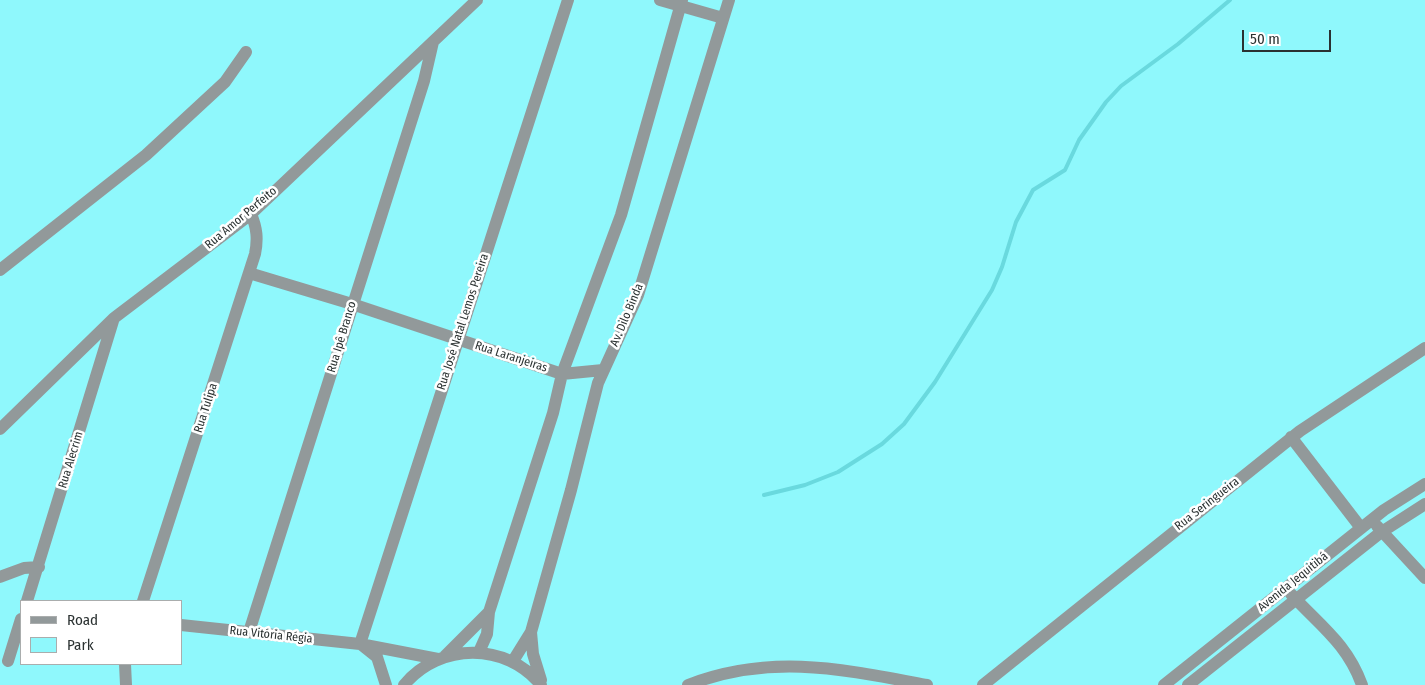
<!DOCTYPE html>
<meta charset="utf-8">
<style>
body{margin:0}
#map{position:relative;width:1425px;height:685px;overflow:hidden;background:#e8f9fa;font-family:"Fira Sans Condensed",sans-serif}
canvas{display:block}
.legend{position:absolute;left:20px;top:600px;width:162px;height:65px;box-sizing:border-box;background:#fff;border:1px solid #aaadad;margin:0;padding:6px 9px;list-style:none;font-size:15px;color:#2a3131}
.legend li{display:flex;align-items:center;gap:10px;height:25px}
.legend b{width:25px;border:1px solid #aaadad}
.scale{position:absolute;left:1242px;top:30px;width:89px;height:22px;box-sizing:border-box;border:2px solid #2a3131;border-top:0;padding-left:6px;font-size:15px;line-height:18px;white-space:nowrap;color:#2a3131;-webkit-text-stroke:4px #fff;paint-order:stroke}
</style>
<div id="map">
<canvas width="1425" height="685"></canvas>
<ul class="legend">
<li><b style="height:6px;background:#92999a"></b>Road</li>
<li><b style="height:14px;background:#8ff8fc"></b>Park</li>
</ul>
<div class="scale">50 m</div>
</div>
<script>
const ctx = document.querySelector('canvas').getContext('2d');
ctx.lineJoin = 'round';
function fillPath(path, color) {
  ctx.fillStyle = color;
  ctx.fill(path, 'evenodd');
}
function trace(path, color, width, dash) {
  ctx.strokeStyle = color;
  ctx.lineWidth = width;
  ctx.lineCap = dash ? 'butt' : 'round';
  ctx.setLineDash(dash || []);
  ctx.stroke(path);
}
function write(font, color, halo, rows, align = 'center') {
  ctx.font = font + ' "Fira Sans Condensed",sans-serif';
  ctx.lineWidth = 5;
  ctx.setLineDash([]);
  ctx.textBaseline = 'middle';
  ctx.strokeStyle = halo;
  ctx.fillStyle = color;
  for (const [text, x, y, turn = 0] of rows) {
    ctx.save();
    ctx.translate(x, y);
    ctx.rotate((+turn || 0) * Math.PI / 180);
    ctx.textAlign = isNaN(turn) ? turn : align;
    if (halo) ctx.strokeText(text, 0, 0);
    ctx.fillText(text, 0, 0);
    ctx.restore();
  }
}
fillPath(new Path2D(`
 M0 0H1425V685H0ZM21 601H181V664H21Z`), '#8ff8fc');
trace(new Path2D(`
 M764 495 805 485 838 472 882 444 904 424 935 382 992 290 1002 267 1016 222 1033 190 1065 170 1079 140 1106 102 1121 86 1178 44 1230 0`), '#69d9de', 4);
trace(new Path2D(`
 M660 0 723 18
 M0 270 146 155 225 82 246 52
 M249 273 352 304 562 374 603 370
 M0 429 114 318 251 214 477 0
 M1291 437 1361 528
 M1377 526 1425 578
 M0 577 24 568 39 567
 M1291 594C1319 625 1347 643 1362 685
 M27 601 113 321
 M143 601 255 254C258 239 257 228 251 214
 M181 625 360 644 438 659
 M249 632 424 81 433 42
 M531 632 533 654 541 680
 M360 644 568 0
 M362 645 377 657 386 685
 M479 652 487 634 489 612 553 413 562 374 621 215 682 0
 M445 656 489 612
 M8 661 21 619
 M513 661 531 632 571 490 598 383 638 295 729 0
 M125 664 126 685
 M404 685C440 642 506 642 541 685
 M688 685C771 653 842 669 927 685
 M983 685 1300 431 1425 348
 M1164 685 1384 510 1425 484
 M1188 685 1380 533 1425 504`), '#92999a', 12);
write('12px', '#2a3131', '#fff', [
 ["Rua Amor Perfeito",241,218,-40],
 ["Av. Dilo Binda",627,315,-67],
 ["Rua José Natal Lemos Pereira",463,322,-72],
 ["Rua Ipê Branco",342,337,-73],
 ["Rua Laranjeiras",511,357,18],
 ["Rua Tulipa",206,408,-72],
 ["Rua Alecrim",71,460,-73],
 ["Rua Seringueira",1207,504,-38],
 ["Avenida Jequitibá",1293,582,-39],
 ["Rua Vitória Régia",271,635,6]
]);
</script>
